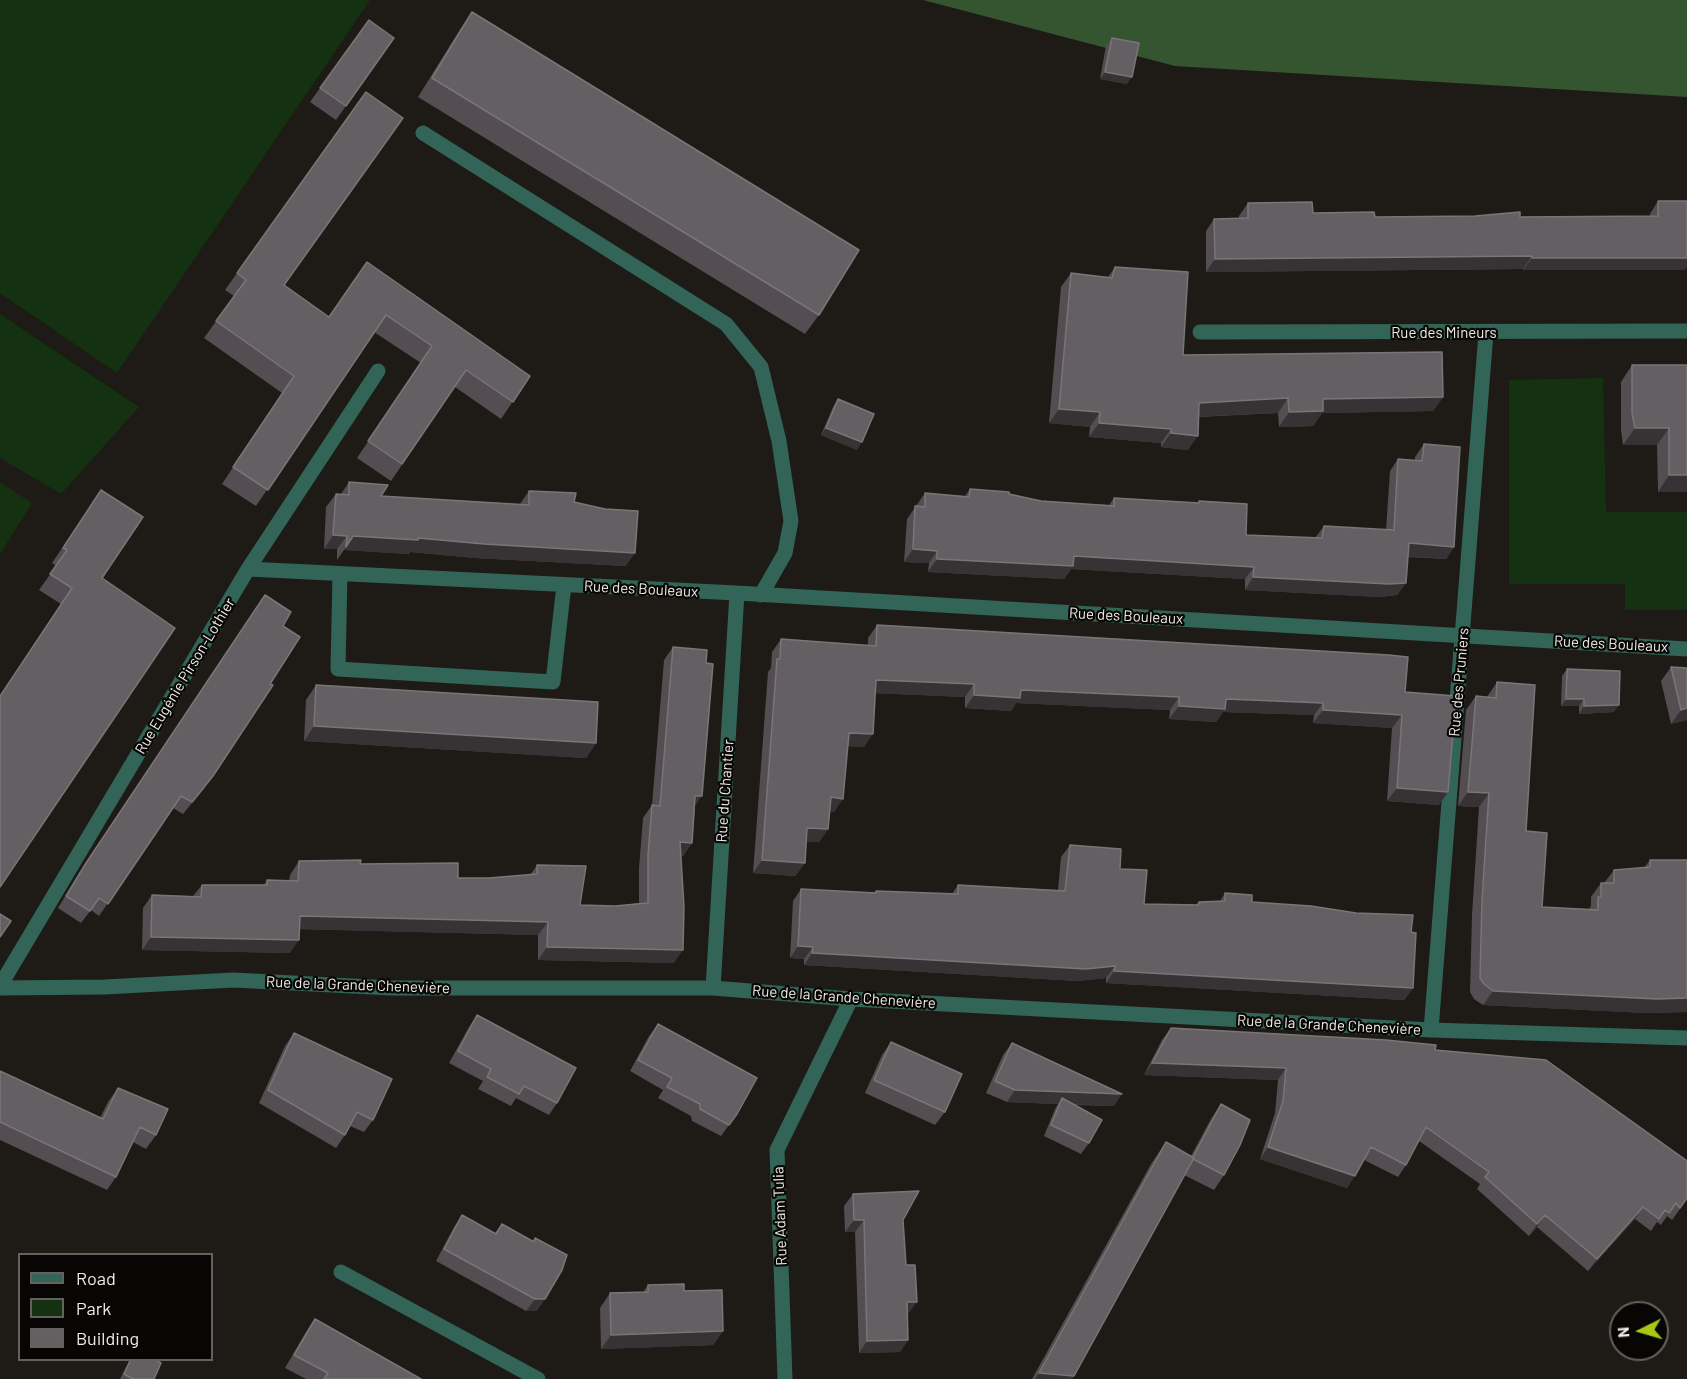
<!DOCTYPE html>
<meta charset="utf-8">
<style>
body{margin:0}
#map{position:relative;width:1687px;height:1379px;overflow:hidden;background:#1e1a15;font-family:Barlow,sans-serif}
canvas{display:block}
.legend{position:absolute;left:18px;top:1253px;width:195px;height:108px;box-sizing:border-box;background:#070604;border:2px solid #63625f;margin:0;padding:8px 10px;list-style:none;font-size:18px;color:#eeebe7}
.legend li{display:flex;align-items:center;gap:12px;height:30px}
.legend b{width:30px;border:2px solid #63625f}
.north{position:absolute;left:1609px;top:1301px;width:60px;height:60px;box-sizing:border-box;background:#070604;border:2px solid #63625f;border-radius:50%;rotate:265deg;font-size:16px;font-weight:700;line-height:24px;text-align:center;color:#eeebe7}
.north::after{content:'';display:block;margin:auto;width:21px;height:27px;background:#aac717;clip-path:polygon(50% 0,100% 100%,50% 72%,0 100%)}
</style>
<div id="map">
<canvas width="1687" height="1379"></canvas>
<ul class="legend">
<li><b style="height:8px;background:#326457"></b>Road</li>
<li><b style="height:16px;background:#143211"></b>Park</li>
<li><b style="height:16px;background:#645f62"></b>Building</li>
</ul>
<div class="north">N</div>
</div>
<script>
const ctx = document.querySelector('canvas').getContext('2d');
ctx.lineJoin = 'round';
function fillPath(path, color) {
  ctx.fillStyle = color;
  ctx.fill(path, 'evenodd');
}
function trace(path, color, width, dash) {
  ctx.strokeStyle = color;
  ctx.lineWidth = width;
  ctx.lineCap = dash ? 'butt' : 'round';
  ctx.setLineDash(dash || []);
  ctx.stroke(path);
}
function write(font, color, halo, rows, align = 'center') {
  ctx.font = font + ' Barlow,sans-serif';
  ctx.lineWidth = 4.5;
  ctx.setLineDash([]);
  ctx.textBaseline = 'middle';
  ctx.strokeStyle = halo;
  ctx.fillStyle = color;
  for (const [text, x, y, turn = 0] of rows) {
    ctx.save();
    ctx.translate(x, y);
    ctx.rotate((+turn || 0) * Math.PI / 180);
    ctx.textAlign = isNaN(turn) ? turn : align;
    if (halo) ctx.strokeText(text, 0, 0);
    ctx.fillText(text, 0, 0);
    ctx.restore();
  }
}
fillPath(new Path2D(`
 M0 0H370L117 373 0 293Z
 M0 314 139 407 61 494 0 458Z
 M1603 378 1606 512H1687V610H1625V584H1509V380Z
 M0 482 32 503 0 554Z`), '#143211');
fillPath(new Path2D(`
 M923 0H1687V97L1175 66Z`), '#355531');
trace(new Path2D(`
 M423 133 726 324 761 367 779 441 791 521 785 553 761 595`), '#326457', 15);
trace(new Path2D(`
 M1200 332 1687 331
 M248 569 737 593 1687 649
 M340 574 338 669 553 682 564 585
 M0 986 248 569 378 371
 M0 988 105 987 233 980 392 988H713L851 999 1431 1030 1687 1038
 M713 988 737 593
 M1431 1030 1486 333
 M341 1272 538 1379
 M785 1379 777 1150 851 999`), '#326457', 15);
fillPath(new Path2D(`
 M472 12 819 315 805 334 418 97 459 31Z
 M369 20 394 38 336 120 310 102Z
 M1112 38 1127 84 1100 79 1106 46Z
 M366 92 284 285 329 317 367 262 530 376 501 419 455 387 391 481 357 458 421 363 374 332 256 506 222 484 282 393 204 338 234 296 225 290Z
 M1658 201 1686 268 1684 270H1523V269L1206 272V231L1214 219 1239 218V216L1248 203 1313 213 1375 217H1520L1650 216V214Z
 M1115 267 1183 355 1443 397 1433 411 1322 413 1313 426 1279 427 1278 413 1198 417 1188 450 1161 447V443L1089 437 1090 427 1049 423 1061 287 1071 273 1108 277Z
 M1632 365H1687V492H1658L1657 445H1623L1621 430V382Z
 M838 399 857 450 821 435 833 407Z
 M1424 444 1454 547 1446 559 1408 557 1406 583 1397 595 1380 597 1245 590V579L1071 569 1064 579 928 572 929 563 904 562 907 519 925 493 965 496 970 489 1009 494 1041 501 1109 505 1114 498 1198 503 1199 501 1246 535 1315 538 1324 526 1386 530 1390 471 1398 459 1415 460V457Z
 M349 482 381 496 520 504 529 491 574 502 626 566 475 558 410 552 409 554 344 550 337 560V549H324L326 507 336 494H341Z
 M101 490 102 578 61 604 39 590 56 566 52 563Z
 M256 608 283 626 270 684 204 789 183 814 173 808 99 916 91 910 81 923 58 908 78 875Z
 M877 625 1405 692 1439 805 1387 801 1392 728 1313 723 1314 715 1223 712 1216 722 1169 719 1170 710 1016 703 1011 711 965 708V697L875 693 864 747 848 746 834 812 830 811 828 829 819 842 806 841 805 863 795 876 753 873 768 672 771 668 772 652 781 639 868 646V638Z
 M673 647 695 807 692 843 683 856H681L674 963 538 960V935L300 929 290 953 142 950 143 908 152 895 193 896 202 885H264L267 880 289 881 290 875 299 861 360 864 458 878H489L530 875 537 865 580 905 615 906 639 903V868L643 818 652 805 664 660Z
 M1671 667 1687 668V720L1671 724 1661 681Z
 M1567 669 1614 712 1579 714V706H1561L1562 676Z
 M1497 682 1542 907 1589 909 1591 906V897L1601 883H1604L1614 870 1644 868 1650 860H1687V1012L1647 1013 1483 1005 1474 999 1470 992 1472 915 1479 807 1458 806 1466 710 1476 696 1487 697Z
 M316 685 596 743 586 758 304 741 306 700Z
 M1070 845 1120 869 1144 904 1196 905 1199 902 1220 901 1225 893 1252 902 1411 932 1413 988 1404 1000 1106 983V978L1078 981 804 965V959L790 958 793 901 801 889 875 893 876 891 952 894 958 885 1058 890 1061 857Z
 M477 1015 557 1103 549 1115 516 1098 511 1106 478 1089 483 1081 449 1063 469 1027Z
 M658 1024 737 1114 721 1136 692 1121 691 1116 658 1098 663 1090 630 1071 649 1036Z
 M1171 1028 1435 1050 1687 1199 1672 1220 1667 1216 1661 1225 1657 1222 1651 1231 1635 1219 1588 1271 1537 1227 1529 1236 1477 1189 1480 1184 1419 1141 1406 1165 1398 1177 1364 1160 1347 1188 1260 1159 1275 1113 1278 1080 1144 1075 1162 1040Z
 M294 1033 373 1120 364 1132 350 1126 345 1135 336 1148 259 1103 285 1046Z
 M891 1042 945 1112 935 1125 865 1093 882 1055Z
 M1012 1043 1114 1106 1074 1105 1089 1143 1081 1154 1044 1136 1055 1109 1058 1104 1007 1102 986 1093 1003 1055Z
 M0 1071 100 1118 108 1102 118 1088 156 1135 146 1149 133 1142 116 1177 107 1190 0 1140Z
 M1221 1104 1224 1175 1214 1190 1184 1175 1072 1379H1032L1151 1164 1166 1142 1191 1156 1211 1119Z
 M853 1194 903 1220 908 1314H907L908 1340 900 1352 859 1353 855 1232H845L844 1206Z
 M462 1215 495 1233 502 1224 532 1241 535 1238 537 1311H526L436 1261 454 1227Z
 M648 1285 684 1291 723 1331 713 1345 601 1349 600 1308 610 1293 643 1292Z
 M315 1319 421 1379H306L285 1368 306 1332Z
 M130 1359H154V1379H120Z`), '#544e52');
fillPath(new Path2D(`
 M1105 72 1132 77 1127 84 1100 79Z
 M1532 256 1523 269 1206 272 1215 259Z
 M1532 258H1687V268H1686L1684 270H1523Z
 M1443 397 1433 411 1322 413 1313 426 1279 427 1289 412 1323 399Z
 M1288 398 1278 413 1189 417 1199 403Z
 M1059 409 1100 412 1090 427 1049 423Z
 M1099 423 1171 429 1161 443 1089 437Z
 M826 428 862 442 857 450 821 435Z
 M1635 428H1669L1657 445H1623Z
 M1171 433 1198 436 1188 450 1161 447Z
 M1669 475H1687V492H1658Z
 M333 535 347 536 337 549H324Z
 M353 536 418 538 635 553 626 566 475 558 410 552 409 554 344 550Z
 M1409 543 1454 547 1446 559 1400 556Z
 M913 549 937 551 929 563 904 562Z
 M1074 556 1254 567 1245 579 1071 569 1064 579 928 572 937 559Z
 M1253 577 1406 583 1397 595 1380 597 1245 590Z
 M876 680 974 684 965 697 867 693Z
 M1021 690 1179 697 1170 710 1016 703 1011 711 965 708 974 695Z
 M1226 699 1323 703 1314 715 1223 712 1216 722 1169 719 1179 706Z
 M1566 699H1584L1579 706H1561Z
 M1619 705 1614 712 1579 714 1584 706Z
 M1687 708V720L1671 724 1681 710Z
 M1323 710 1402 715 1392 728 1313 723Z
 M314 726 596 743 586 758 304 741Z
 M849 733 873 734 864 747 840 746Z
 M213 776 204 789 183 814 192 802Z
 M1397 788 1448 792 1439 805 1387 801Z
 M1468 792 1489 793 1479 807 1458 806Z
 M695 796H702L693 809Z
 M831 797 843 799 834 812 822 810Z
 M807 828 828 829 819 842 798 841Z
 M680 842 692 843 683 856 671 855Z
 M762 860 805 863 795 876 753 873Z
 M300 916 548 922 538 935 291 929Z
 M151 937 299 940 290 953 142 950Z
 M798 946 813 947 804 959 790 958Z
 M547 947 683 950 674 963 538 960Z
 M812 953 1115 966 1106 978 1078 981 804 965Z
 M1114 971 1413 988 1404 1000 1106 983Z
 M1493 991 1687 998V1012L1647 1013 1483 1005Z
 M1152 1063 1286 1068 1278 1080 1144 1075Z
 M1015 1090 1122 1094 1114 1106 1060 1104 1062 1098 1058 1104 1007 1102Z
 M1268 1147 1355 1176 1347 1188 1260 1159Z
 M1643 1207 1635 1219 1588 1271 1597 1259Z
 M1545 1215 1537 1227 1529 1236 1537 1224Z
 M854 1220H864L855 1232H845Z
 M535 1299H545L537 1311H526Z
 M907 1302H917L908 1314H898Z
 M723 1331 713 1345 601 1349 611 1335Z
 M908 1340 900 1352 859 1353 867 1341Z
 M1039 1373 1074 1376 1072 1379H1035Z`), '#373233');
const building = new Path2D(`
 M472 12 859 250 819 315 432 78Z
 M369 20 394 38 346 106 320 88Z
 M1112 38 1139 43 1132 77 1105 72Z
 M366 92 403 118 284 285 329 317 367 262 530 376 513 402 466 370 402 464 368 441 432 346 386 315 268 490 233 467 294 376 216 321 246 280 237 273Z
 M1658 201H1687V258H1532V256L1215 259 1214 219 1248 218V203L1312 202 1313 213 1374 212 1375 217 1475 216 1520 212V217L1658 216Z
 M1115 267 1188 272 1183 355 1442 352 1443 397 1323 399V411L1289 412 1288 398 1199 403 1198 436 1171 433V429L1099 423 1100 412 1059 409 1071 273 1112 278Z
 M1632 365H1687V475H1669V428H1635L1632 413Z
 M838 399 874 414 862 442 826 428Z
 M1424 444 1460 447 1454 547 1409 543 1406 583 1389 584 1253 577 1254 567 1074 556 1073 566 937 559V551L913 549 915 506 925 507V493L969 497 970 489 1009 492V494L1041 501 1114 506V498L1199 503V501L1247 504 1246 535 1322 538 1324 526 1394 530 1398 459 1422 461Z
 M349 482 388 485 381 496 529 505V491L576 493 574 502 605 509 638 511 635 553 484 544 418 538V540L353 536 346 547 347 536 333 535 336 494 349 495Z
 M101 490 143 517 102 578 175 628 0 887V696L72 588 50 574 67 550 63 548Z
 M265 595 291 612 283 626 300 637 270 684 273 685 213 776 192 802 181 796 108 904 99 898 90 911 66 896 86 863Z
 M877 625 1389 655 1408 657 1405 692 1456 696 1448 792 1397 788 1402 715 1323 710V703L1226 699 1225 709 1179 706V697L1021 690 1020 698 974 695V684L876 680 873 734 849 733 843 799 831 797 828 829 807 828 805 863 762 860 777 659H780L781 639 876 646Z
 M673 647 707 650 706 663 713 664 702 796H695L692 843 680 842 684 907 683 950 547 947 548 922 300 916 299 940 151 937 152 895 201 897 202 885H267V880L298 881 299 861 361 860 360 864 458 863V878H489L537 874V865L586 866 580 905 615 906 648 903V855L652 805 660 806Z
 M1671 667 1687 668V708L1681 710Z
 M1567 669 1620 671 1619 705 1584 706V699H1566Z
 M1497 682 1535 685 1526 831 1547 833 1542 907 1598 910V897H1601V883H1614V870L1650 867V860H1687V998L1657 999 1493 991 1484 984 1480 978 1482 900 1489 793 1468 792 1476 696 1496 698Z
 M316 685 598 702 596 743 314 726Z
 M1070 845 1121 849 1120 869 1147 870 1144 904 1198 905 1199 902 1225 901V893L1252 895V902L1311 906 1356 913 1413 915 1411 932 1416 933 1413 988 1114 971 1115 966 1086 969 812 953 813 947 798 946 801 889 876 893V891L958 894V885L1065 891Z
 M0 914 11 921 0 937Z
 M477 1015 576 1068 557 1103 524 1086 519 1094 487 1077 491 1069 458 1051Z
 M658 1024 757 1078 737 1114 729 1125 700 1109V1104L667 1087 672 1078 638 1060Z
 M1171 1028 1386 1040 1436 1045 1435 1050 1546 1060 1687 1161V1198L1680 1208 1676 1203 1669 1213 1665 1210 1659 1219 1643 1207 1597 1259 1545 1215 1537 1224 1485 1177 1489 1172 1426 1127 1406 1165 1371 1147 1355 1176 1268 1147 1283 1101 1286 1068 1152 1063Z
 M294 1033 392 1079 373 1120 357 1112 345 1135 268 1090Z
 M891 1042 962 1074 945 1112 874 1080Z
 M1012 1043 1122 1094 1015 1090 995 1081Z
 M0 1071 103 1119 118 1088 168 1109 156 1135 140 1127 116 1177 0 1122Z
 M1062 1098 1102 1120 1089 1143 1051 1125Z
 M1221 1104 1250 1120 1240 1145 1224 1175 1193 1159 1194 1158 1193 1157Z
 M1166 1142 1194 1158 1074 1376 1039 1373Z
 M919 1191 903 1220 906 1265H915L917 1302H907L908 1340 867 1341 864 1220H854L853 1194Z
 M462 1215 496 1234 502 1224 534 1242 535 1238 567 1255 562 1270 545 1299H535L444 1249Z
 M684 1284V1291L722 1290 723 1331 611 1335 610 1293 648 1292V1285Z
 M315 1319 421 1379H324L328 1373 294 1355Z
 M131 1359H154L161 1363 154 1379H133L124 1374Z`);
fillPath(building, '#645f62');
trace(building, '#7a7577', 1.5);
write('15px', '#eeebe7', '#070604', [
 ["Rue des Mineurs",1444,333],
 ["Rue des Bouleaux",641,589,3],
 ["Rue des Bouleaux",1126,616,3],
 ["Rue des Bouleaux",1611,644,3],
 ["Rue Eugénie Pirson-Lothier",185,676,-59],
 ["Rue des Pruniers",1459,682,-85],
 ["Rue du Chantier",725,791,-86],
 ["Rue de la Grande Chenevière",358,985,2],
 ["Rue de la Grande Chenevière",844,997,4],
 ["Rue de la Grande Chenevière",1329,1025,3],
 ["Rue Adam Tulia",780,1216,-92]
]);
</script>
